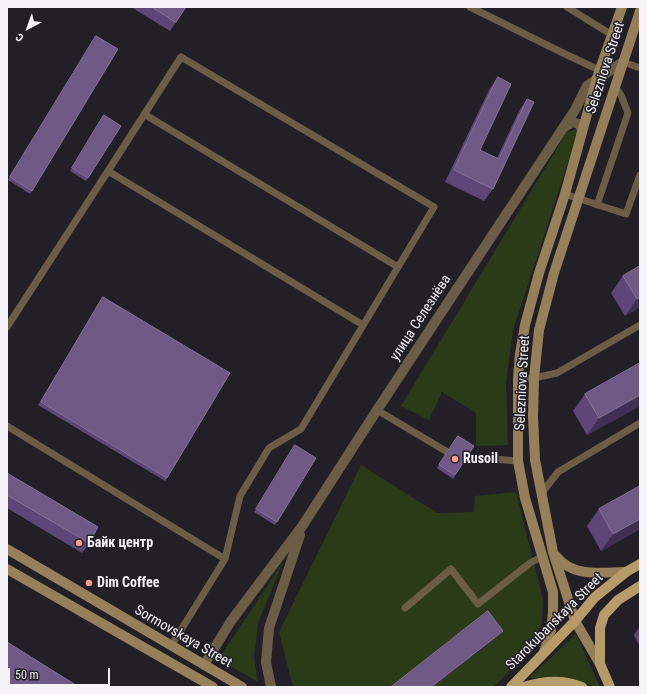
<!DOCTYPE html>
<meta charset="utf-8">
<style>
body{margin:0}
#map{position:relative;width:647px;height:694px;overflow:hidden;background:#231f27;font-family:"Roboto Condensed",sans-serif}
canvas{display:block}
.frame{position:absolute;inset:0;border:8px solid #f5f3f8;pointer-events:none}
.north{position:absolute;left:8px;top:8px;width:40px;height:40px;-webkit-text-stroke:3px #231f27;paint-order:stroke;rotate:221deg;font-size:11px;font-weight:700;line-height:16px;text-align:center;color:#f5f3f8}
.north::after{content:'';display:block;margin:auto;width:14px;height:18px;background:#f5f3f8;clip-path:polygon(50% 0,100% 100%,50% 72%,0 100%)}
.scale{position:absolute;left:8px;top:668px;width:102px;height:18px;box-sizing:border-box;border:2px solid #f5f3f8;border-top:0;padding-left:5px;font-size:12px;line-height:14px;white-space:nowrap;color:#f5f3f8;-webkit-text-stroke:3px #231f27;paint-order:stroke}
</style>
<div id="map">
<canvas width="647" height="694"></canvas>
<div class="frame"></div>
<div class="north">С</div>
<div class="scale">50 m</div>
</div>
<script>
const ctx = document.querySelector('canvas').getContext('2d');
ctx.lineJoin = 'round';
function fillPath(path, color) {
  ctx.fillStyle = color;
  ctx.fill(path, 'evenodd');
}
function trace(path, color, width, dash) {
  ctx.strokeStyle = color;
  ctx.lineWidth = width;
  ctx.lineCap = dash ? 'butt' : 'round';
  ctx.setLineDash(dash || []);
  ctx.stroke(path);
}
function write(font, color, halo, rows, align = 'center') {
  ctx.font = font + ' "Roboto Condensed",sans-serif';
  ctx.lineWidth = 3;
  ctx.setLineDash([]);
  ctx.textBaseline = 'middle';
  ctx.strokeStyle = halo;
  ctx.fillStyle = color;
  for (const [text, x, y, turn = 0] of rows) {
    ctx.save();
    ctx.translate(x, y);
    ctx.rotate((+turn || 0) * Math.PI / 180);
    ctx.textAlign = isNaN(turn) ? turn : align;
    if (halo) ctx.strokeText(text, 0, 0);
    ctx.fillText(text, 0, 0);
    ctx.restore();
  }
}
fillPath(new Path2D(`
 M577 129 576 138 513 330 506 384 508 445 476 446V413L442 392 429 420 401 406 567 132Z
 M361 465 437 513 474 512 475 496 516 492 543 599 542 623 534 641 502 679 493 687H293L279 632Z
 M283 562 258 623 254 658 258 682 236 669 218 660Z
 M576 634 600 687C591 687 583 681 573 680 558 678 544 678 529 678Z`), '#2c3b17');
trace(new Path2D(`
 M470 7 561 52 601 71
 M567 7 612 35
 M623 62 640 68
 M144 114 398 267
 M108 171 363 325
 M565 194 626 214 640 175
 M597 205 628 113 621 95 615 87
 M7 327 108 171 181 57 434 207 301 429 269 448 240 496 225 559
 M518 379 534 378 557 373 640 325
 M377 410 454 456 518 461
 M7 426 225 559 171 646
 M541 494 558 472 640 423
 M405 608 451 569 478 604 530 563 543 556`), '#6c5e46', 7);
trace(new Path2D(`
 M563 128 572 122 579 124 582 129 581 136
 M204 665 231 621 303 525 377 410 575 110 587 86 623 62
 M271 687 266 662 269 628 300 535`), '#6c5e46', 10);
trace(new Path2D(`
 M7 549 242 687
 M556 556C573 578 601 572 626 572
 M7 569 213 687
 M544 652 551 630 553 613V592L525 498 518 461V379L520 354 525 325 539 273 565 194 597 78 622 7
 M600 664 575 621 553 552 535 460 533 417 534 378 539 330 554 273 640 11`), '#968059', 10);
trace(new Path2D(`
 M511 687 575 621 595 597 626 572 640 564
 M523 687C542 681 563 679 582 687
 M610 687 600 664V628L604 615 618 600 640 586`), '#b79b68', 10);
fillPath(new Path2D(`
 M131 7H186L170 31Z
 M94 39 32 191 30 194 8 180Z
 M498 77 480 150 497 158 519 111 527 99 493 189 484 201 445 182 489 90Z
 M102 119 88 178 86 181 70 171Z
 M640 266V307L625 316 611 293 623 276Z
 M101 300 167 478 165 481 38 405Z
 M640 363V406L587 435 573 411 585 394Z
 M458 436 474 446 453 479 437 468Z
 M293 449 277 522 275 525 254 512Z
 M7 473 89 543 82 553 7 508Z
 M640 486V529L601 551 587 526 599 509Z
 M640 626V647L634 635Z`), '#5e4778');
fillPath(new Path2D(`
 M640 297V307L625 316 637 299Z
 M640 395V406L587 435 599 418Z
 M640 519V529L601 551 613 534Z
 M503 631 501 634 433 687H431Z`), '#402f52');
const building = new Path2D(`
 M152 7H186L176 22Z
 M96 36 118 49 32 191 10 177Z
 M498 77 511 84 480 150 499 159 527 99 534 102 493 189 454 170Z
 M104 115 121 126 88 178 72 168Z
 M640 266V297L637 299 623 276Z
 M103 297 230 373 167 478 41 402Z
 M640 363V395L599 418 585 394Z
 M458 436 474 446 455 475 439 465Z
 M295 445 316 458 277 522 256 509Z
 M7 473 98 527 89 543 7 495Z
 M640 486V519L613 534 599 509Z
 M488 611 503 631 431 687H391Z
 M7 642 79 687H7Z`);
fillPath(building, '#6f5985');
trace(building, '#847297', 1);
for (const [x, y, r, color] of [
 [455,459,4,"#f49d8c"],
 [79,543,4,"#f49d8c"],
 [89,583,4,"#f49d8c"]
]) {
  const dot = new Path2D();
  dot.arc(x, y, r, 0, 2 * Math.PI);
  ctx.fillStyle = color;
  ctx.fill(dot);
  trace(dot, '#231f27', 1.5);
}
write('14px', '#f5f3f8', '#231f27', [
 ["Selezniova Street",606,68,-72],
 ["улица Селезнёва",421,318,-57],
 ["Selezniova Street",523,383,-87],
 ["Starokubanskaya Street",555,622,-45],
 ["Sormovskaya Street",183,637,30]
]);
write('bold 14px', '#f5f3f8', '#231f27', [
 ["Rusoil",463,459],
 ["Байк центр",87,543],
 ["Dim Coffee",97,583]
], 'left');
</script>
